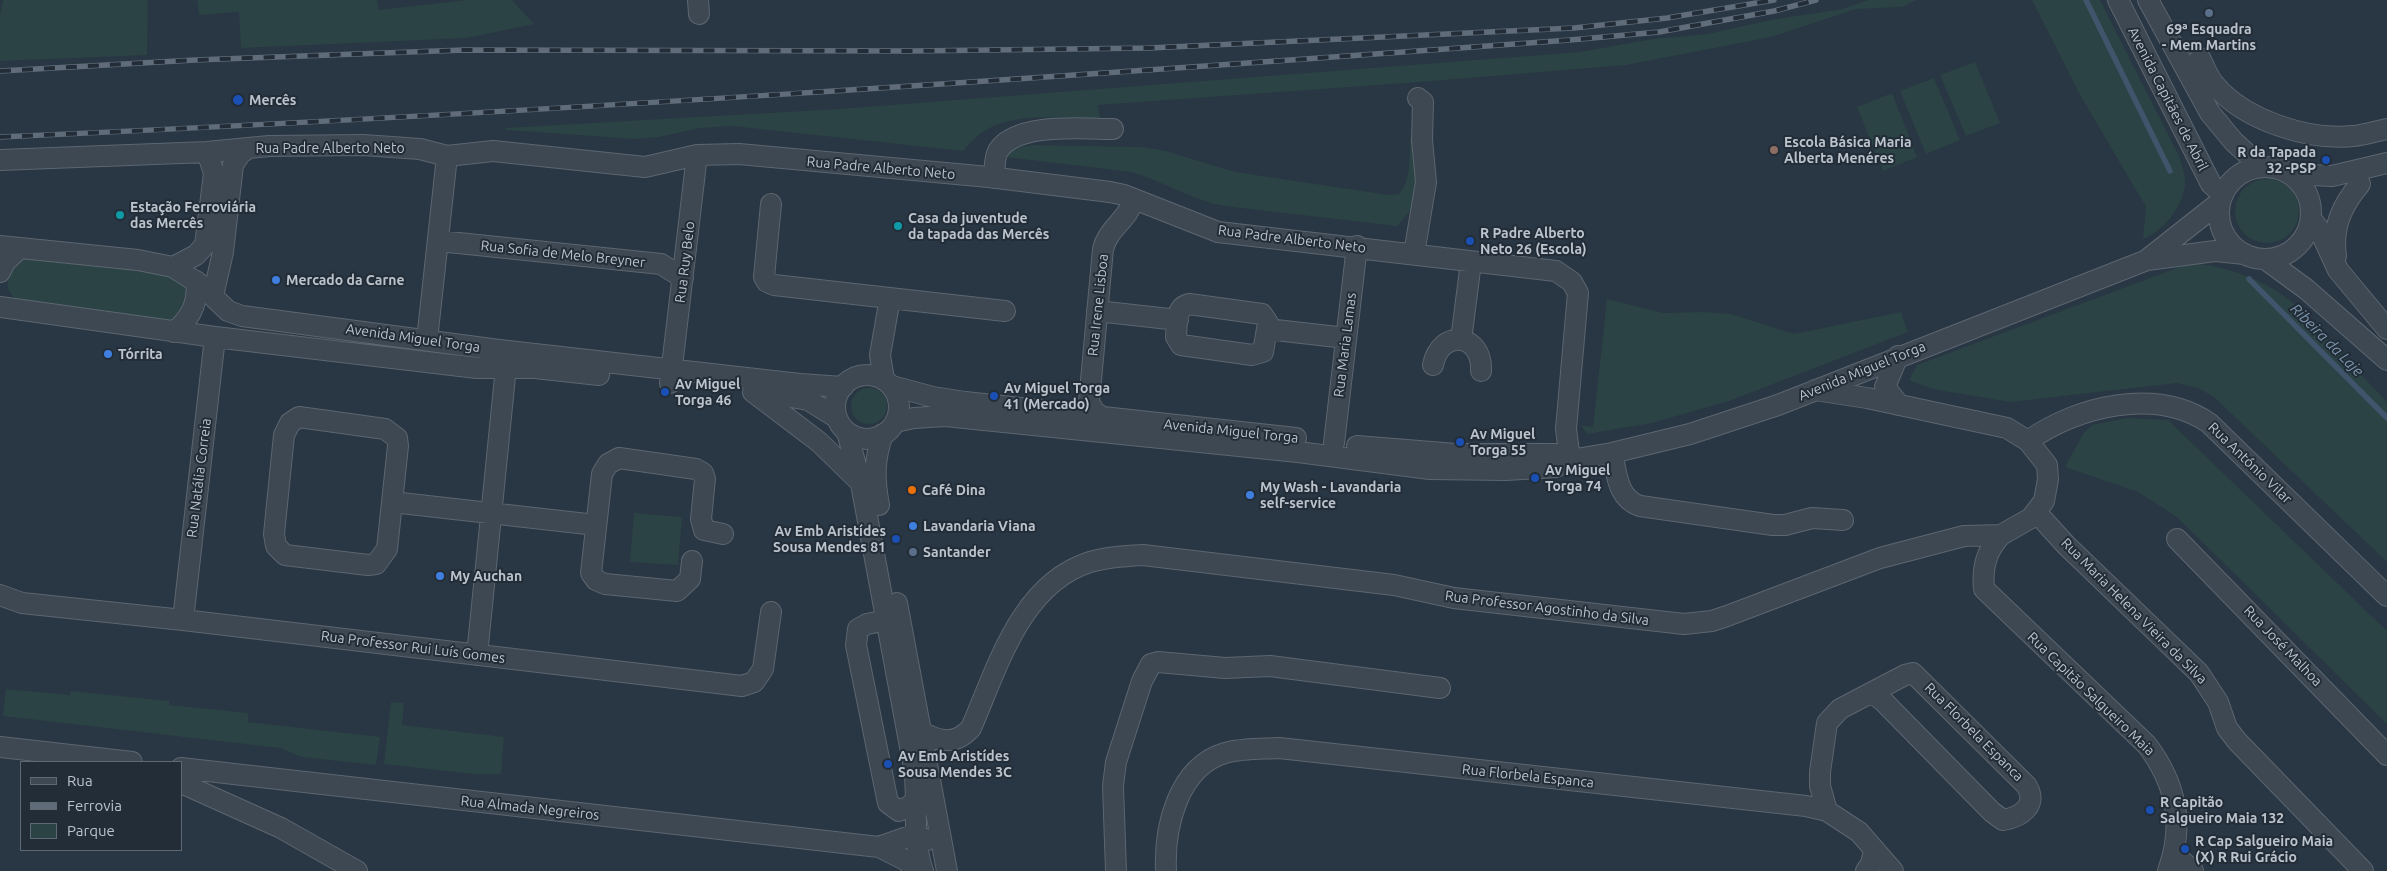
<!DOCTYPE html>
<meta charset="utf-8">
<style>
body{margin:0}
#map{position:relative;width:2387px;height:871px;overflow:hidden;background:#293643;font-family:Ubuntu,sans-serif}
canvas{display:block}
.legend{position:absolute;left:20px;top:761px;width:162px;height:90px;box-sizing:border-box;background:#222d38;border:1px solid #5f6973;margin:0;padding:6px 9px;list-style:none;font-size:15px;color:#bbc3cc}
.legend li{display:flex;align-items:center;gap:10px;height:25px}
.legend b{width:25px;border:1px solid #5f6973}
</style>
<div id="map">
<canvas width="2387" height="871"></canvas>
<ul class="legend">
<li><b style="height:6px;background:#3d4853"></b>Rua</li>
<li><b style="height:6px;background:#606c79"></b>Ferrovia</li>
<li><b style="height:14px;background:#2b4344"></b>Parque</li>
</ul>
</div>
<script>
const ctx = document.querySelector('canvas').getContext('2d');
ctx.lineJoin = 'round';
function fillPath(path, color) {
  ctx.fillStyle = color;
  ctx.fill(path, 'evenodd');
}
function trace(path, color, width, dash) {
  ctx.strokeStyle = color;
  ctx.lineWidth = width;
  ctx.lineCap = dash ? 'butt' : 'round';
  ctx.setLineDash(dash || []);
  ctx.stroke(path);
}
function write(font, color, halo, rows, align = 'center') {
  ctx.font = font + ' Ubuntu,sans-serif';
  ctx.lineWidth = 4;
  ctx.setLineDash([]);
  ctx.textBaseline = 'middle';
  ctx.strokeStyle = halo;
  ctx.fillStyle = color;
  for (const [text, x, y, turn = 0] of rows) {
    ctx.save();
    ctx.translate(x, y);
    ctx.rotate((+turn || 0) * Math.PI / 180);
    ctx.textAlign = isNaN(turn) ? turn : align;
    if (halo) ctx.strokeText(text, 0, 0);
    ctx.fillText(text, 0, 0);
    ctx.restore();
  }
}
fillPath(new Path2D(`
 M3 0H148L147 55 0 61V15Z
 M197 0H377L379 10 466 0H512L534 24 467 38 241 48 239 12 199 15Z
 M1868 0H1916L1902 7 1856 9 1771 37 1626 65 1420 82 1098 105 1100 119C1067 118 1015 112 986 130 977 135 970 143 963 151L732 126 700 128 659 137 635 139 507 130 504 128 839 109 1580 52 1653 39 1708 34 1770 20 1842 9Z
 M2032 0H2100L2179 156C2182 166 2186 176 2185 186 2182 207 2163 232 2143 239L2146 207 2079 93Z
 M1975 62 2000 123 1966 136 1940 75Z
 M1934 78 1960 140 1926 154 1900 91Z
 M1892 93 1917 157 1883 171 1857 107Z
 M1410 137 1419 168 1415 205 1397 226 1224 206C1192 200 1163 181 1131 172L1006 157C1011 148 1023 146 1033 145L1141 147 1166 151 1235 172 1389 195 1399 194C1412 180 1409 156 1410 137Z
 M2235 211a32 32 0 1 1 64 0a32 32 0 1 1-64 0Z
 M21 258 157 268 184 283 188 301 178 317 170 321 25 305C0 291 5 278 21 258Z
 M2190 263C2226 266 2267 280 2294 304L2387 402V562L2214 397 2198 388 2177 383 2010 402 1932 389 1909 380 1917 365Z
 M1607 299 1663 313 1706 312 1731 314 1794 334 1901 312 1908 332 1729 401 1652 423 1587 434 1581 425 1593 427Z
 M851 406a18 18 0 1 1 36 0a18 18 0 1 1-36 0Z
 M2127 418 2168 420 2387 631V724L2177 517 2138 492 2065 467 2083 434 2092 425Z
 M634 513 682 517 678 565 630 562Z
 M6 689 70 695 71 691 169 701V705L248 713V722L380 737 376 765 301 757 280 748 3 716Z
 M391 702 404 703 402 725 504 737 501 774H473L384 764Z`), '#2b4344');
trace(new Path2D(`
 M2086 0 2170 171
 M2249 279 2387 418`), '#40556b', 5.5);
const minor = new Path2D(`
 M698 0 699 14
 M2118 0 2211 184 2223 195
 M2148 0 2210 113 2234 142 2262 167
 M2200 58C2205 67 2208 78 2215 85 2244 120 2309 141 2353 136 2365 135 2376 131 2387 129
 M0 160 207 152 269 146 363 145 420 149 447 156 493 151 645 167 697 155 739 154 989 177 1110 192 1124 195 1218 232 1556 271 1572 282 1578 293 1566 429 1570 460
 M2219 213a46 46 0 1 1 92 0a46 46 0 1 1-92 0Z
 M2291 174 2332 176 2387 163
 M994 178C995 169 994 158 998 151 1016 122 1083 129 1113 129
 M771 204 764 277 767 282 774 285 1005 311
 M2312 220 2319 229 2338 270 2387 329
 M439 241 661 264 683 278
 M0 246 138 260 173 267 201 285 228 311 242 316 499 350 800 384 843 387
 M1414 254 1426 182 1422 140 1423 102 1418 98
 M2336 256C2332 227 2342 205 2360 184
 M2149 258 2220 202
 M2265 259 2306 289 2387 360
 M173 267 196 255 205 245 214 173 207 152
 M0 272 5 262 19 249
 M213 296 223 252 233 165 241 153 249 148
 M1189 304 1262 314 1268 323 1263 352 1252 355 1181 345 1176 337C1177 325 1175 307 1189 304Z
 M0 307 215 337 477 368H535L599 375
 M1097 311 1178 320
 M1267 329 1346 338
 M174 332C191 318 199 302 196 281
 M427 340 447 156
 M1461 340 1471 262
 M1898 356 1885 387 1899 405
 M1433 365C1441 327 1483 334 1481 371
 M835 407a32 32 0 1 1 64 0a32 32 0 1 1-64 0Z
 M884 380 880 355 890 298
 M670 383 697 155
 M892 386 933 397 965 402 1296 438
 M753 392 819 442 860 482
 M774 394 808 400 837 418
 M299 417 385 429 397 438 398 446 387 549 376 564 368 565 285 555 276 546 274 534 284 435 290 423Z
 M1102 417 1094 411 1089 402 1103 249C1108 228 1128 220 1134 199
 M895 422 914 418 945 416 1298 452 1430 469 1506 470 1556 467 1570 460 1612 453 1690 434 1778 405 2147 260 2215 251 2245 254
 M847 432 861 484 914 768C919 802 911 838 923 871
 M2028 441C2077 406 2156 387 2209 423L2387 596
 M1334 443 1357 246
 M1357 446 1456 454H1560L1565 456
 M1612 453C1617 474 1617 498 1640 506L1773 525H1785L1812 518 1843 520
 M392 502 596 525
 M879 505C874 479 874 459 883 434
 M2036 512 2066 545 2199 673 2218 702 2227 728 2237 741 2363 871
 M2001 535C1986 551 1982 568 1984 589L2147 745C2176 784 2185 824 2168 871
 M2177 539 2387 755
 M692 561 690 579 677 591 605 584 596 580 591 573 602 474 608 464 619 458 696 469 703 473 705 479 701 519 704 530 723 534
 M0 595 22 603 183 620 742 686 754 682 763 669 771 612
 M897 603 947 871
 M183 620 215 337
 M887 620 867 624 858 629 856 645 888 803 899 811 910 806 918 796
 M477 655 506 367
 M922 732C940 742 956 745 971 728 997 669 1020 584 1090 562 1107 557 1125 556 1143 555L1394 585 1454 598 1684 624 1712 621 1727 616 1880 558 1964 536 2001 535 2031 518 2044 501 2048 479 2047 465 2028 441 2007 428 1867 398 1815 390
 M0 747 132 762
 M181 768 879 847 905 860 918 871
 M181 783 281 828 357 871
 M1827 811 1859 832 1893 871
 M879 847 916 834 927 840
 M2173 853 2193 871
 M1116 871 1113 786 1116 762 1142 681 1151 664 1158 662 1225 668 1270 666 1440 688
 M1166 871C1164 827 1178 767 1225 753 1242 748 1261 749 1279 748L1806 806 1827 811 1820 786V772L1827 723 1840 709 1905 675 1913 673 2026 785C2039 804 2022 817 2003 820L1992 812 1884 702 1873 693
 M1866 871 1871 864 1874 850`);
trace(minor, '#5c6670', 22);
trace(minor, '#3d4853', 20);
const rail = new Path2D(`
 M0 71 195 60 464 50 912 51 1149 48 1574 28 1667 18 1774 0
 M0 137C524 114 1047 78 1570 40L1659 32 1774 11 1816 0`);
trace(rail, '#606c79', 5.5);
trace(rail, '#222d38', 4, [11]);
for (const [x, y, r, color] of [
 [2209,13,5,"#5c6f8a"],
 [238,100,6,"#1a4fb4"],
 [1774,150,5,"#8d6e63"],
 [2326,160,5,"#1a4fb4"],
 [120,215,5,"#0f9aa8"],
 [898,226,5,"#0f9aa8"],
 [1470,241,5,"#1a4fb4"],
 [276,280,5,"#3f7fe0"],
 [108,354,5,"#3f7fe0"],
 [665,392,5,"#1a4fb4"],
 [994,396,5,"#1a4fb4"],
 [1460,442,5,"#1a4fb4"],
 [1535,478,5,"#1a4fb4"],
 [912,490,5,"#e8710a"],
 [1250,495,5,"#3f7fe0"],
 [913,526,5,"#3f7fe0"],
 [896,539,5,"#1a4fb4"],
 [913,552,5,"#5c6f8a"],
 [440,576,5,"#3f7fe0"],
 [888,764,5,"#1a4fb4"],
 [2150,810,5,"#1a4fb4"],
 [2185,849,5,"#1a4fb4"]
]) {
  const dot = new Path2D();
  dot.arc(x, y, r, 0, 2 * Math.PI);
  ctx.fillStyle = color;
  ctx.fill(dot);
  trace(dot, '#222d38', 2);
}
write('bold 14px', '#bbc3cc', '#222d38', [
 ["69ª Esquadra",2209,29,"center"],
 ["- Mem Martins",2209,45,"center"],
 ["Mercês",249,100],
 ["Escola Básica Maria",1784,142],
 ["Alberta Menéres",1784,158],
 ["R da Tapada",2316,152,"right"],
 ["32 -PSP",2316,168,"right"],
 ["Estação Ferroviária",130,207],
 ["das Mercês",130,223],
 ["Casa da juventude",908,218],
 ["da tapada das Mercês",908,234],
 ["R Padre Alberto",1480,233],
 ["Neto 26 (Escola)",1480,249],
 ["Mercado da Carne",286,280],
 ["Tórrita",118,354],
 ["Av Miguel",675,384],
 ["Torga 46",675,400],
 ["Av Miguel Torga",1004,388],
 ["41 (Mercado)",1004,404],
 ["Av Miguel",1470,434],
 ["Torga 55",1470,450],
 ["Av Miguel",1545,470],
 ["Torga 74",1545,486],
 ["My Wash - Lavandaria",1260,487],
 ["self-service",1260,503],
 ["Café Dina",922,490],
 ["Lavandaria Viana",923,526],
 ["Av Emb Aristídes",886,531,"right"],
 ["Sousa Mendes 81",886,547,"right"],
 ["Santander",923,552],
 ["My Auchan",450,576],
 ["Av Emb Aristídes",898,756],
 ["Sousa Mendes 3C",898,772],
 ["R Capitão",2160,802],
 ["Salgueiro Maia 132",2160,818],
 ["R Cap Salgueiro Maia",2195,841],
 ["(X) R Rui Grácio",2195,857]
], 'left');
write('14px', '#bbc3cc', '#222d38', [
 ["Avenida Capitães de Abril",2168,99,63],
 ["Rua Padre Alberto Neto",330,148],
 ["Rua Padre Alberto Neto",881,168,5],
 ["Rua Padre Alberto Neto",1292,239,7],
 ["Rua Sofia de Melo Breyner",563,254,6],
 ["Rua Ruy Belo",685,262,-83],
 ["Rua Irene Lisboa",1098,305,-84],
 ["Avenida Miguel Torga",413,338,8],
 ["Rua Maria Lamas",1345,345,-83],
 ["Avenida Miguel Torga",1862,371,-22],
 ["Avenida Miguel Torga",1231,431,6],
 ["Rua António Vilar",2250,463,44],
 ["Rua Natália Correia",199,478,-83],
 ["Rua Professor Agostinho da Silva",1547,608,7],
 ["Rua Maria Helena Vieira da Silva",2134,611,45],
 ["Rua José Malhoa",2283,646,46],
 ["Rua Professor Rui Luís Gomes",413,647,7],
 ["Rua Capitão Salgueiro Maia",2091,694,44],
 ["Rua Florbela Espanca",1974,732,45],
 ["Rua Florbela Espanca",1528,776,6],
 ["Rua Almada Negreiros",530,808,6]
]);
write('italic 15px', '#7d96ad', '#222d38', [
 ["Ribeira da Laje",2327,340,45]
]);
</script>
